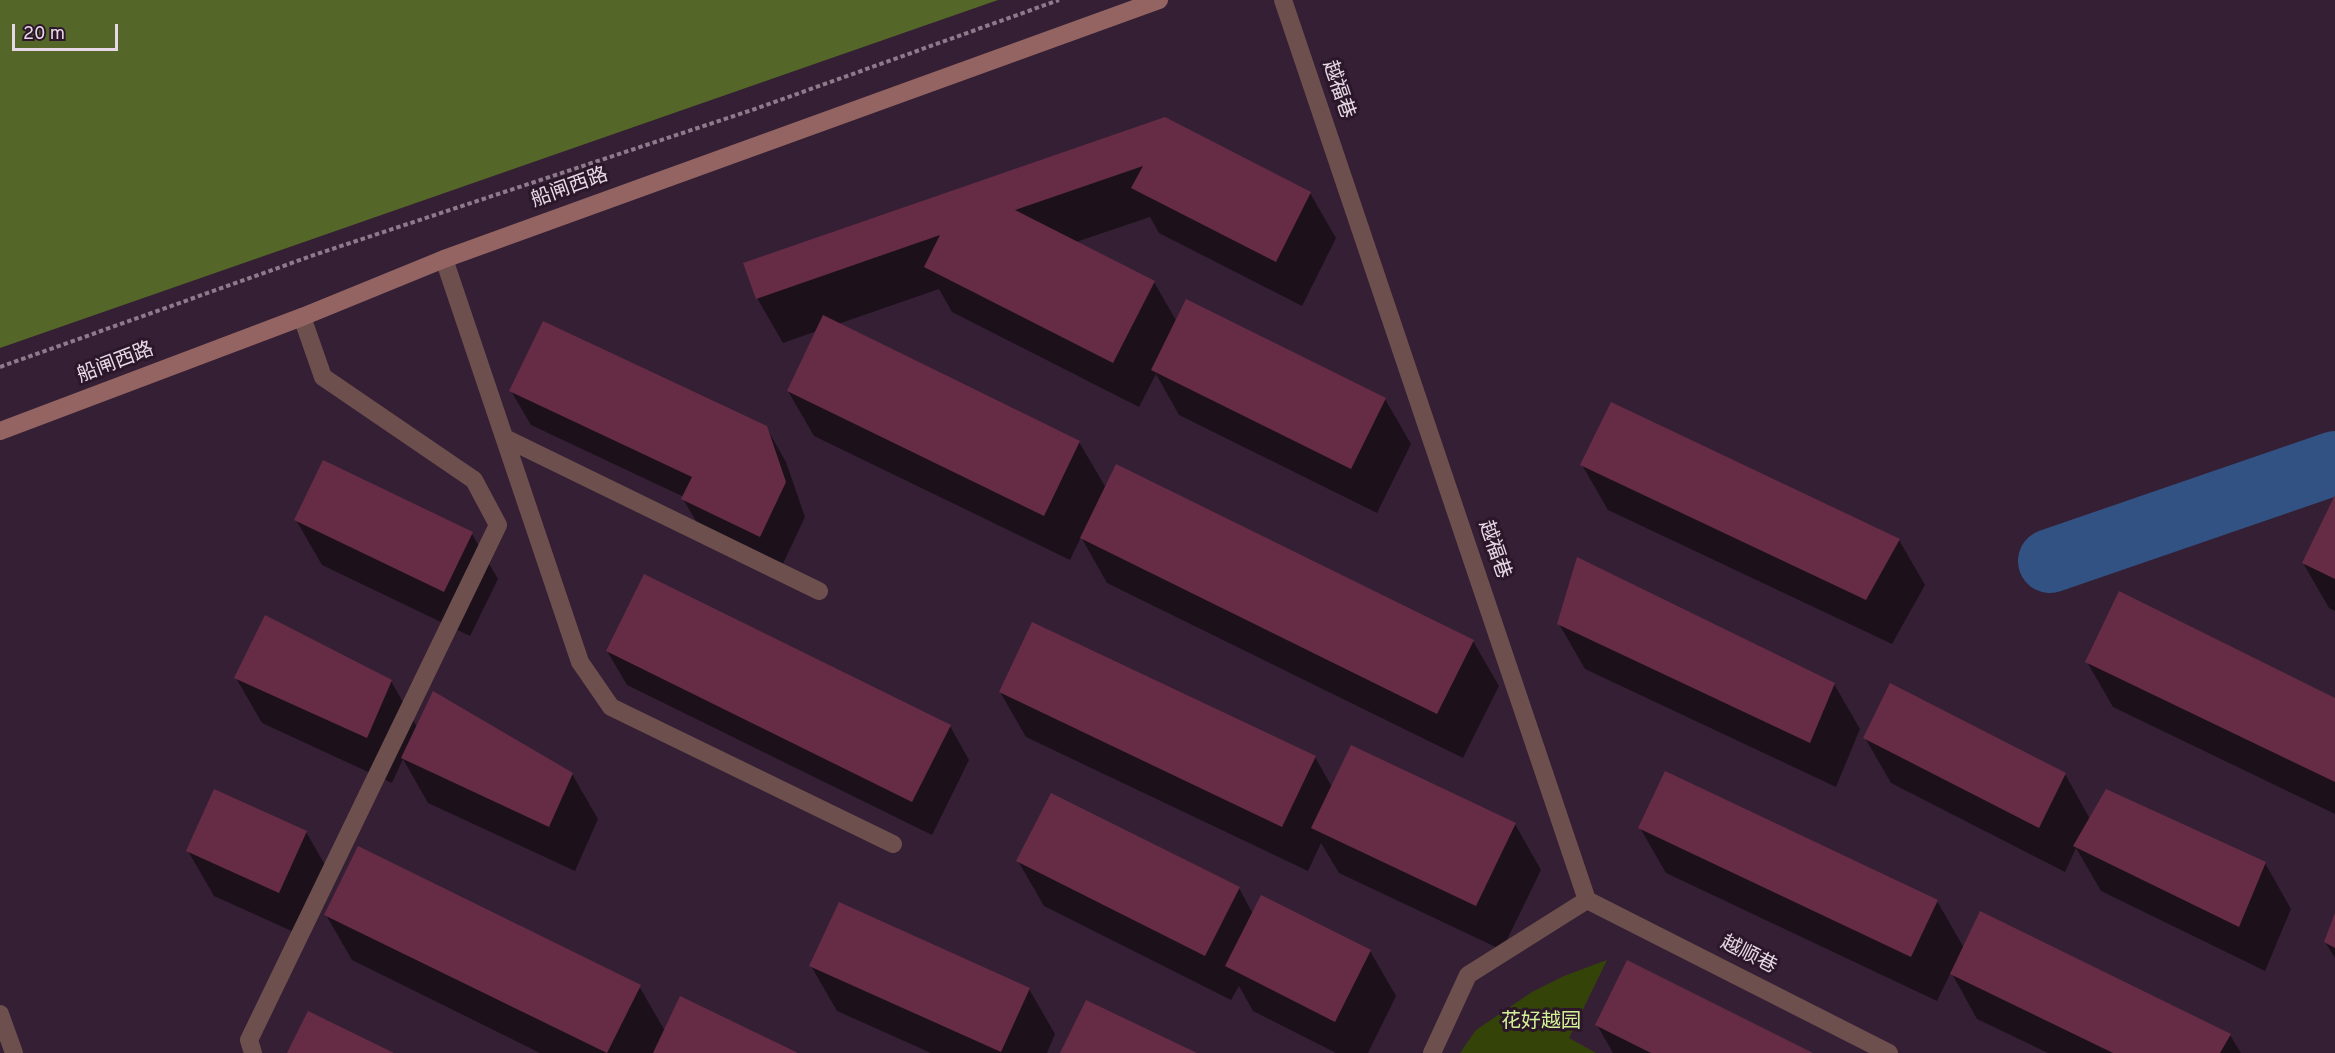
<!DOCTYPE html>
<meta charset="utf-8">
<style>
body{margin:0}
#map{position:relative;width:2335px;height:1053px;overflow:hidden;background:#351f34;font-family:Overpass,sans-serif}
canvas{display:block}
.scale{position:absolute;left:12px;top:24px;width:106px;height:27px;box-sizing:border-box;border:3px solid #e7d8e5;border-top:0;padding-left:8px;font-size:18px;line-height:21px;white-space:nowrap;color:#e7d8e5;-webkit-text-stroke:4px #2b162a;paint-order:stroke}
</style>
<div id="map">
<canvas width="2335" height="1053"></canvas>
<div class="scale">20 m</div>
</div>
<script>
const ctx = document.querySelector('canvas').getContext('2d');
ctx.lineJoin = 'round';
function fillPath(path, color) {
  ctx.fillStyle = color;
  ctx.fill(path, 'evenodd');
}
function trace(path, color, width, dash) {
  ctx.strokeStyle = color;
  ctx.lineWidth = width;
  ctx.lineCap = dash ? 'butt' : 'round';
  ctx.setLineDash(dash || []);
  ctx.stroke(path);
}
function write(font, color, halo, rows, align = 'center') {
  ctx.font = font + ' Overpass,"Noto Sans SC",sans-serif';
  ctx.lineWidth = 6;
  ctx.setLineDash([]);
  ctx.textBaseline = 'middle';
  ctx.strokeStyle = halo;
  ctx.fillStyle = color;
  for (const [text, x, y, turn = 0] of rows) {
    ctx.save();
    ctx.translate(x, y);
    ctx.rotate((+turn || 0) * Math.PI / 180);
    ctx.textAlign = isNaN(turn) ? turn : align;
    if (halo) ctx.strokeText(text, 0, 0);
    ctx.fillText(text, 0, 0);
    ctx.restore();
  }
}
fillPath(new Path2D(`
 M1607 960 1569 1038 1596 1053H1460L1476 1030 1532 992 1564 976Z`), '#344408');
fillPath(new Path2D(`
 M0 0H998L0 348Z`), '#546729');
fillPath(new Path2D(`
 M1165 119 1310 193 1336 238 1302 306 1159 233 1150 217 1076 242 1154 282 1177 322 1187 301 1385 399 1411 444 1377 513 1179 415 1156 374 1139 407 952 312 939 289 838 324 1079 442 1106 488 1473 641 1499 686 1463 758 1107 583 1081 537 1070 560 814 436 788 391 817 331 783 343 757 298Z
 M511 391 766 427 786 462 805 517 780 570 703 533 683 499 684 497 531 425Z
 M1582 465 1899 540 1925 585 1892 644 1608 510Z
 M2335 499V611L2329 608 2303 563Z
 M296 520 472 534 498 579 470 636 322 565Z
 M1559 624 1834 684 1860 729 1836 787 1585 669Z
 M607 651 950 726 969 760 932 835 627 685Z
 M2087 662 2335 700V814L2113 707Z
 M236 678 391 681 417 727 572 774 598 819 575 871 428 803 403 759 392 783 262 723Z
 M1000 692 1315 757 1332 787 1515 824 1541 870 1502 950 1339 873 1321 843 1308 871 1026 737Z
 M1865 738 2065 774 2090 819 2265 863 2291 909 2265 971 2101 891 2076 848 2065 872 1891 783Z
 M1640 828 1937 901 1964 948 2230 1035 2241 1053H2048L1977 1019 1951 972 1937 1001 1666 873Z
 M306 832 332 877 305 937 214 896 188 851Z
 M1018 861 1239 888 1253 914 1370 951 1396 996 1368 1053H1336L1253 1011 1239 986 1231 1000 1044 906Z
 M326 915 639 986 665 1031 794 1053H540L352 960Z
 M2335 917V958L2325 942Z
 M811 966 1029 989 1055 1034 1047 1053H931L837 1011Z
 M1597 1025 1810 1053H1613Z`), '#0007');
trace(new Path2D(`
 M2050 561 2335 463`), '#325284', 64);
fillPath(new Path2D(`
 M1165 117 1311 192 1276 262 1131 188 1143 166 1015 210 1155 281 1113 363 924 267 940 235 756 299 743 263Z
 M1186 299 1386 398 1351 469 1151 370Z
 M823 315 1080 441 1044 516 787 391Z
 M543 321 767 426 786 482 760 537 681 499 692 477 509 391Z
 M1611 402 1900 539 1866 600 1580 465Z
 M323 460 473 532 444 592 294 520Z
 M1116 464 1474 640 1437 714 1080 538Z
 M2335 495V579L2302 563Z
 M1577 557 1835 683 1810 743 1557 624Z
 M644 574 951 725 912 802 606 651Z
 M2119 591 2335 698V782L2085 662Z
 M265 615 392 680 367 738 234 678Z
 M1032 622 1316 756 1282 827 999 692Z
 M1890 683 2066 773 2039 828 1863 738Z
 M433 691 573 773 549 827 401 758Z
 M1351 745 1516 823 1476 906 1311 828Z
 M1665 771 1938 900 1911 957 1638 828Z
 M214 789 307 831 279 893 186 851Z
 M2106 789 2266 862 2239 927 2073 846Z
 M1051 793 1240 887 1205 956 1016 861Z
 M358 846 641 985 607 1053 324 915Z
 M1261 895 1371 950 1335 1022 1225 966Z
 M839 902 1030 988 1001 1052 809 966Z
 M1980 911 2231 1034 2220 1053H2113L1950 974Z
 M2335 913V948L2324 942Z
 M1627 960 1813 1053H1651L1595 1025Z
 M680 996 798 1053H653Z
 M1086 1000 1197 1053H1060Z
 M308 1011 394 1053H287Z`), '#672c45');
trace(new Path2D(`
 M0 367 317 254 755 109 1059 0`), '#8d7b8c', 4, [4.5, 3]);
trace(new Path2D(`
 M1283 0 1587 900 1468 975 1432 1053
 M444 259 580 662 611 707 893 844
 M505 438 819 591
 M1587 900 1889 1053
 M0 1014 14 1053
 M253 1053 249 1040 498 525 474 480 323 377 302 317`), '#6d4f4e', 18);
trace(new Path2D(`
 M0 431 302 317 444 259 1159 0`), '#936462', 18);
write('20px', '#e7d8e5', '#2b162a', [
 ["越福巷",1337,90,71],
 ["船闸西路",570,189,-20],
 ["船闸西路",116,364,-21],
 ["越福巷",1493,550,71],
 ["越顺巷",1748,956,27]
]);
write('20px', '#d2f196', '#2b162a', [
 ["花好越园",1541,1023]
]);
</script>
